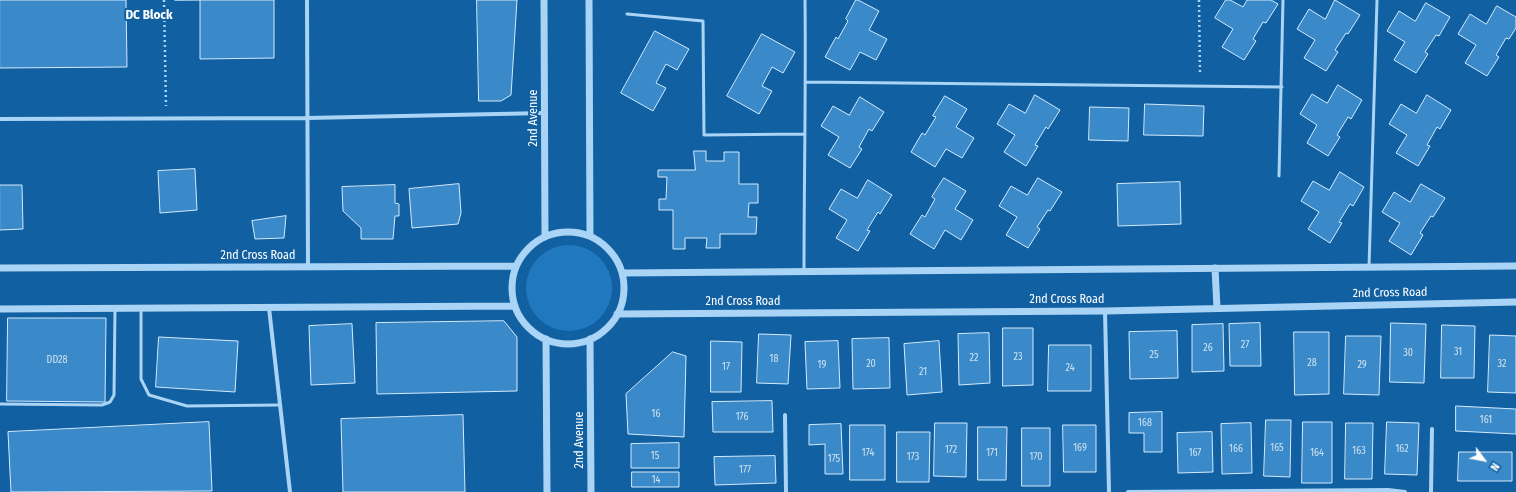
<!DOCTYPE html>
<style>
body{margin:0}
#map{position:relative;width:1516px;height:492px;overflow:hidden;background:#1160a1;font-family:"Fira Sans Condensed",sans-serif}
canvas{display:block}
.north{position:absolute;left:1464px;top:440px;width:40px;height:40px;-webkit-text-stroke:3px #1160a1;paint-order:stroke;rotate:122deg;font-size:11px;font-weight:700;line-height:16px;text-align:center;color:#fff}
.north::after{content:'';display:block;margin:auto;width:14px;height:18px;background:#fff;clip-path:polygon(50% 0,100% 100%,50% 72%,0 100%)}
</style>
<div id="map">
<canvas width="1516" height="492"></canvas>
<div class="north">N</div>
</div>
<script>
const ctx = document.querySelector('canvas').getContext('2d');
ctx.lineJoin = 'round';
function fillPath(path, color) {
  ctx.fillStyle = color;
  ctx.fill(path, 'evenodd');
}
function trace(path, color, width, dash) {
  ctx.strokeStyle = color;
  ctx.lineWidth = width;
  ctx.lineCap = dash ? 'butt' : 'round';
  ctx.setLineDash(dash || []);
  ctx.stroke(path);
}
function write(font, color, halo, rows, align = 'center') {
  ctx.font = font + ' "Fira Sans Condensed",sans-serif';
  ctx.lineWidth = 4;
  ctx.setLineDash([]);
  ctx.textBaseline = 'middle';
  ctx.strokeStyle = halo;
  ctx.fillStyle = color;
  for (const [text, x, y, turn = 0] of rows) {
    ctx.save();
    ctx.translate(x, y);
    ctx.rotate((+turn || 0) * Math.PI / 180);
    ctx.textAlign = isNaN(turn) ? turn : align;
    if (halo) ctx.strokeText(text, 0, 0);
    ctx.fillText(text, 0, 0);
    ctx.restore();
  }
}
fillPath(new Path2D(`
 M526 288a43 43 0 1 1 86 0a43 43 0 1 1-86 0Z`), '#2079be');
const building = new Path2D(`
 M0 0H126L127 67 0 68Z
 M175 0H274V58L200 59V0Z
 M477 0H517L511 95 501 101H479Z
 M856 0H858L879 11 869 30 887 39 876 60 860 52 850 70 825 57 836 37 838 39 848 21 846 19Z
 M1226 0H1230L1243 7 1247 0H1271L1278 4 1266 23 1263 22 1253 39 1256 41 1244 60 1222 47 1233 29 1215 18Z
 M1335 0 1360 15 1348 34 1346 33 1335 50 1338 52 1326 71 1304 58 1315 40 1297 29 1309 9 1325 19Z
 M1426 3 1450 17 1439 36 1436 35 1425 52 1428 54 1416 73 1394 60 1405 42 1387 31 1399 11 1415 21Z
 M1497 6 1516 17V28L1509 39 1506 38 1496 55 1499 57 1487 76 1465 63 1476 45 1458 34 1470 14 1486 24Z
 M655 31 689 49 677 70 666 64 656 83 666 88 653 111 621 93Z
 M762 34 795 52 783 73 772 67 762 86 772 91 759 114 727 96Z
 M1338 85 1362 100 1351 119 1348 117 1337 135 1340 137 1328 156 1307 143 1317 125 1300 114 1312 94 1327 103Z
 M1035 95 1060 110 1048 129 1046 127 1035 145 1038 146 1026 166 1004 152 1015 135 997 124 1009 104 1025 113Z
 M1427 95 1451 110 1440 129 1437 127 1427 145 1430 146 1418 166 1396 153 1407 135 1389 124 1401 104 1416 113Z
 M945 96 967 109 956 127 974 138 962 158 946 149 935 167 911 152 922 133 925 135 936 117 933 116Z
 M860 97 884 112 872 131 869 129 859 147 862 149 850 168 828 155 839 137 821 126 833 106 849 115Z
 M1145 104 1204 106 1203 136 1144 135Z
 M1090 107 1129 108 1128 141 1089 140Z
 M694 151H706V161H724V152H739V184H758V203H749L748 217H757L756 234H720V248H706L707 238H685V249H673V210H659V199H666L667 177H658V170H695Z
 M195 169 197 210 160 213 158 171Z
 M1340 172 1364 187 1353 206 1350 204 1339 222 1342 223 1330 243 1308 229 1319 212 1301 201 1313 181 1329 190Z
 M944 178 966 191 955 209 973 220 961 240 945 230 934 249 910 234 922 215 925 217 935 199 932 197Z
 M1038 178 1062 192 1050 211 1048 210 1037 227 1040 229 1028 248 1006 235 1017 217 999 206 1011 186 1027 195Z
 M868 180 892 195 880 214 878 212 867 230 870 231 858 251 836 238 847 220 829 209 841 189 857 198Z
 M1180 182 1181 224 1118 226 1117 184Z
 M459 184 461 213 458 224 412 228 409 189Z
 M1421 184 1445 198 1433 217 1431 216 1420 233 1423 235 1411 255 1389 241 1400 223 1382 212 1394 192 1410 202Z
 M0 185H22L23 229 0 230Z
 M395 185V203L399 204V216H395L393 239H361V228L343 211 342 187Z
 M286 216 284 238 255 239 252 221Z
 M8 318H106L105 402 7 401Z
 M504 321 517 337V391L377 394 376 323Z
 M1260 323 1261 366H1230L1229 324Z
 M1391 323 1426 324 1424 383 1390 382Z
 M352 324 355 383 311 385 309 326Z
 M1223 324 1224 371 1192 372V325Z
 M1442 325 1475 326 1474 378H1441Z
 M1003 328H1033V385L1003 386Z
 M1177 331 1178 378 1130 379 1129 332Z
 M1294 332H1329V394L1295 395Z
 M989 333 990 383 959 385 958 334Z
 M759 334 791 335 788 384 757 383Z
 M1490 335 1516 336V393L1488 392Z
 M1346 336H1381L1379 395 1344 394Z
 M159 337 238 341 235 392 156 387Z
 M889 338 890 388 853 389 852 339Z
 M711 341 742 342 741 392H711Z
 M838 341 840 388 807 389 805 342Z
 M939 341 942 392 907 395 904 344Z
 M1049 345H1091V391H1048Z
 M673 352 686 356 684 437 628 434 626 394Z
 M772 401 773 432H713L712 402Z
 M1456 406 1516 409V434L1456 431Z
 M1162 412V452H1144V433H1129V413Z
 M463 415 465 492H343L341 419Z
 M1266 420H1291L1290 477 1264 476Z
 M209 422 212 491 11 492 8 432Z
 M1303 422H1332V483H1302Z
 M1387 422 1419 423 1417 475 1385 474Z
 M935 423H967L966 477 934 476Z
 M1251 423 1252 473 1222 474 1221 424Z
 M1346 423H1373L1372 479H1345Z
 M841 424 843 474H825V444L809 445V425Z
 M850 425H885V480H850Z
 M1063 425H1096V472H1064Z
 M978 427H1007L1006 480H978Z
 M1022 428H1050V486H1022Z
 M897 432H930L929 482H897Z
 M1212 432 1213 472 1178 473 1177 433Z
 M679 443V468H631V444Z
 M1459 452H1512V481H1458Z
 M775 456 776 483 715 485 714 457Z
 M632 472H679V487H632Z`);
fillPath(building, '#3a89c8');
trace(building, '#d3ebfe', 1);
trace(new Path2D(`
 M164 0 166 106
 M1199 0 1200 73`), '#aad4f5', 2.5, [2, 3]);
trace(new Path2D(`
 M627 14 703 21 704 135 804 134
 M806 82 1282 87
 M1279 176 1283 0
 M1369 267 1377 0
 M804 272C804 181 806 91 805 0
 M141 308V379L149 395 187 406 280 405
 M0 404 102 405 110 402 114 395 115 308`), '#aad4f5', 3);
trace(new Path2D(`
 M307 0 308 267
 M0 119 307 118 545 113
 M269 308 290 492
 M1105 311 1109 492
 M785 415 786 492
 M1128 492 1388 490 1405 492
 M1431 492 1432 429`), '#aad4f5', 4);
trace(new Path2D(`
 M544 0 545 237
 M589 0 590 236
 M512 288a56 56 0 1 1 112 0a56 56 0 1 1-112 0Z
 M0 268 516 266
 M1215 268 1217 308
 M622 273 1516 266
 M0 309 515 306
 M617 314 1105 311 1516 302
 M546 339 547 492
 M590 339 591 492`), '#aad4f5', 7);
write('10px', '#cee2f1', null, [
 ["27",1245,345],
 ["26",1208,348],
 ["31",1458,352],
 ["30",1408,353],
 ["25",1154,355],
 ["23",1018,357],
 ["22",974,358],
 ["18",774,359],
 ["DD28",57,360],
 ["28",1312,363],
 ["20",871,364],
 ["32",1502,364],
 ["19",822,365],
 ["29",1362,365],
 ["17",726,367],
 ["24",1070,368],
 ["21",923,372],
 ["16",656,414],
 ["176",742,417],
 ["161",1486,420],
 ["168",1145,423],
 ["169",1080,448],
 ["165",1277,448],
 ["166",1236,449],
 ["162",1402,449],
 ["172",951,450],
 ["163",1359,451],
 ["174",868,453],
 ["171",992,453],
 ["167",1195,453],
 ["164",1317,453],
 ["15",655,456],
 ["173",913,457],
 ["170",1036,457],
 ["175",834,459],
 ["177",745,470],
 ["14",656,480]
]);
write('12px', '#fff', '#1160a1', [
 ["2nd Avenue",534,118,-90],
 ["2nd Cross Road",258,256],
 ["2nd Cross Road",1390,293,-1],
 ["2nd Cross Road",1067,300],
 ["2nd Cross Road",743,302],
 ["2nd Avenue",580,440,-90]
]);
write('bold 13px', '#fff', '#1160a1', [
 ["DC Block",149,15]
]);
</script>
